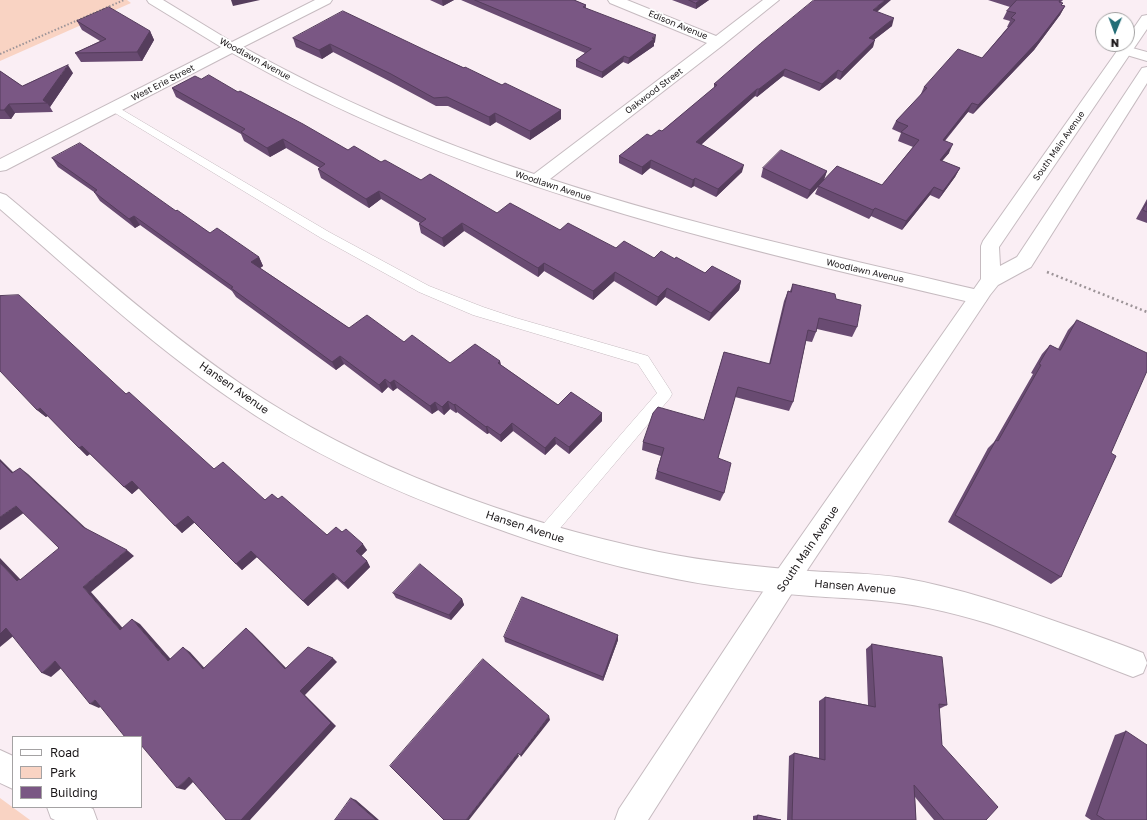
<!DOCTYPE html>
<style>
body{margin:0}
#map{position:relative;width:1147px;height:820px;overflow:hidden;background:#faeef4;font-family:"Golos Text",sans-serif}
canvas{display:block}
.legend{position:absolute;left:12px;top:736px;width:130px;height:72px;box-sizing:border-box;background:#fff;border:1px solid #a4a2a3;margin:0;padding:5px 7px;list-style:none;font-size:12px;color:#1b1719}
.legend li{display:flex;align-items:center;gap:8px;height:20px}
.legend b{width:20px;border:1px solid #a4a2a3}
.north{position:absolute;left:1095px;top:12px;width:40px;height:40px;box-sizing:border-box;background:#fff;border:1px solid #a4a2a3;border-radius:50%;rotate:181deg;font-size:11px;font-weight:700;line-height:16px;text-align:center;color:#1b1719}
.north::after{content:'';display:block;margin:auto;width:14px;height:18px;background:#236d76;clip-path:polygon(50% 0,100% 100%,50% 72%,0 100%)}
</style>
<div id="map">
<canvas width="1147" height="820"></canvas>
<ul class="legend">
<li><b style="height:5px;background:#fff"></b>Road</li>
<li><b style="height:11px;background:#f9d3c3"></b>Park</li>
<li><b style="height:11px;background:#7a5784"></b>Building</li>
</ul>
<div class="north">N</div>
</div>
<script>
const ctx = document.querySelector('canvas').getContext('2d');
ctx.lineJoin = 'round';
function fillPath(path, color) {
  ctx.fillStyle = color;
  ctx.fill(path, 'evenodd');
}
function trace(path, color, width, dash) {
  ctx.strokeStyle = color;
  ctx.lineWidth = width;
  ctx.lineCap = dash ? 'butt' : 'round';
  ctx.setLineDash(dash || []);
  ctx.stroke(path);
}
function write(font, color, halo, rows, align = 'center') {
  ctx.font = font + ' "Golos Text",sans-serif';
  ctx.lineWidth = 4;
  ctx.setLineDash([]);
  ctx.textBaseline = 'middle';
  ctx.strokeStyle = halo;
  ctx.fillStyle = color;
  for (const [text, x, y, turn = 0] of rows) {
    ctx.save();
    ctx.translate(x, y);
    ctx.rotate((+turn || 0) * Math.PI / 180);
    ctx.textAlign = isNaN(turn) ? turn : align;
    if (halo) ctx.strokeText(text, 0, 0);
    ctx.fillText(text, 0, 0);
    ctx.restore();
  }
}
fillPath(new Path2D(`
 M0 0H127L131 3 0 61Z
 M0 798 30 820H0Z`), '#f9d3c3');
const service = new Path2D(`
 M114 105 329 232 429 286 483 307 516 318 648 356 670 390 672 394 670 398 551 539 545 542 539 539 537 534 539 529 657 393 638 364 473 315 419 292 321 238 110 110 109 108Z`);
const minor = new Path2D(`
 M147 0H163L232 42 315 0H332L330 3 243 47C336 99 434 141 534 174L707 43 610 3 608 0H627L716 36 763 0H779L723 45 550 179C690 225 834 256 978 290L985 292 988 297 985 302 978 304C843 272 707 241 575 199 456 162 340 114 232 53L6 170 0 171V159L221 47 149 3Z
 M1125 46 1147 52V61L1120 53 1118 50 1120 47Z
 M0 193 6 195C83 259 158 327 241 384 364 468 515 522 659 552 709 562 759 567 809 571 840 573 872 573 903 578 959 588 1013 606 1066 625 1092 634 1118 643 1143 653L1147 663 1143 673 1133 677C1057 648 980 614 899 603 870 599 841 598 811 596 761 592 711 587 662 576 602 564 544 546 487 525 396 493 307 453 228 397 147 341 74 273 0 209Z
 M0 750 13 756V789L0 783Z
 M47 807H89L93 809 97 820H55L51 818Z`);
const tertiary = new Path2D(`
 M1147 15V29L999 247 1000 266 1017 257 1140 71 1142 68 1147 67V83L1031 267 998 285 990 295 794 590 648 820H615L619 809 776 572 981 279V246L983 241 1122 44H1127V38L1142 16Z`);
trace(service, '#c6bbc0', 1);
trace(minor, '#c6bbc0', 2);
trace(tertiary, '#c6bbc0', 2);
trace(new Path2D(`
 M0 54 124 0`), '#9d9498', 2, [1.5, 2]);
trace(new Path2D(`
 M1047 272 1147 312`), '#9d9498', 2.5, [2, 3]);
fillPath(service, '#fff');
fillPath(minor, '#fff');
fillPath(tertiary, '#fff');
fillPath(new Path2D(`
 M430 0H454L443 6Z
 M461 0H574L586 5V8L655 42 654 43V46L628 64 623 62 602 78 576 67V60L585 53Z
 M672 0H709L696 9Z
 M988 0H1063L1061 2V5L1065 6 1060 15 1034 50 973 114 968 112 945 141 949 153 942 161 960 168 955 177 939 199 930 195 902 230 871 216 869 219 815 194 818 187 807 199 761 177 763 168 827 171 824 179 882 185 913 147 898 141 901 133 892 129 896 121 920 96 924 87 982 58 1008 27H1007L1010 21 1003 19 1007 11 1010 7Z
 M877 12 892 26 874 40 873 47 840 80 836 78 819 91 783 76 757 97 755 96 701 145 742 172 716 197 694 186 691 188 650 168 642 175 619 163V156L651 136 662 131 714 88V84Z
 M77 21 150 31 154 40 142 61 81 62 75 53 100 41 82 30Z
 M293 38 427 51 502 85 561 110V119L530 140 496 122 490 126 448 106H436L393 83 333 52 322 59 296 47Z
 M0 71 22 86 73 73 50 107 53 112 15 113 11 119H0Z
 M201 79 238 92 348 150 381 162 421 180 497 213 560 230 616 248 654 258 675 259 705 273 741 281 739 290 709 321 665 297 656 306 614 281 593 300 544 271 538 277 464 231 444 247 421 233 419 224 420 223 381 199 369 208 321 178 318 169 320 168 286 148 270 157 244 141 241 134 176 97 172 88Z
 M52 158 176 211 210 233 259 257 263 266 260 268 349 328 404 342 450 363 500 361 501 365 558 405 602 413V421L569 454 556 444 545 455 513 431 501 442 489 433 487 434 457 412 456 413 450 409 444 415 438 410 432 414 397 388 393 391 388 387 382 393 344 364 336 370 236 297 232 291 140 225 135 228 100 201 94 192 58 167Z
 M1147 199V223L1136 219Z
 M793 284 836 299 857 327 852 337 817 329 816 332 812 342 806 341 793 402 789 411 735 397 718 458 724 493 720 501 655 479 657 471 661 456 642 450 643 442 704 420 724 352 769 364 784 301 788 291H790Z
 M1077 320 1111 453 1061 577 1051 584 948 522 988 448 994 442 1033 374 1031 373 1042 354 1050 345 1058 349 1068 330Z
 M126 394 214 469 265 500 278 499 327 535 342 532 367 550 361 556 367 561 370 567 348 589 337 579 308 606 257 557 242 570 195 522 182 533 139 488 132 494 90 454 87 456 79 448 48 416 46 417 37 410Z
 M393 593 462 599 464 605 451 620 396 598Z
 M618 635V640L603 681 505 642 504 637Z
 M872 644 947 705 939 709 942 745 986 820H934L915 797 916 820H787L789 756 794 753 819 758V701L825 697 868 705 866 649Z
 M1126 731 1147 820H1091L1085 816 1115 735Z
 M758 815 781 820H753V816Z`), '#694b72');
fillPath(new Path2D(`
 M231 0H260L233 6Z
 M442 0H454L443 6Z
 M700 0H709L696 9V3Z
 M885 0H891L871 17 873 10Z
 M1065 6 1060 15 1034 50 973 114 978 105Z
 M894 18 892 26 867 45 869 38Z
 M150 31 154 40 142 61 137 52Z
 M656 35 655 42 654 43V46L628 64 629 58Z
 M875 40 873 47 840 80 842 72Z
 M330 44 333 52 322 59 319 50Z
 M624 56 623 62 602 78V72Z
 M68 65 73 73 50 107 47 103 43 100Z
 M785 69 783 76 757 97 759 89Z
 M838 70 836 78 819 91 822 84Z
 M757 89 755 96 695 150 696 142Z
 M972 103 968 112 938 148 943 140Z
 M9 104 15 113 11 119 4 110Z
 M561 110V119L530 140V131Z
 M495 113 496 122 490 126 489 117Z
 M283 139 286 148 270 157 267 148Z
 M953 144 949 153 935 169 940 160Z
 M651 160 650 168 642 175V167Z
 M744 165 742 172 716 197 718 189Z
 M960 168 955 177 939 199 943 191Z
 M827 171 824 180 807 199 810 190Z
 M695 178 694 186 691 188 693 180Z
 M934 187 930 195 902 230 906 221Z
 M379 191 381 199 369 208 366 199Z
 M875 208 871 216 869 219 873 210Z
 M134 216 140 225 135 228 129 219Z
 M462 223 464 231 444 247 442 238Z
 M259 257 263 266 256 271 251 262Z
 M544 263V271L538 277V268Z
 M615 272 614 281 593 300V291Z
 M741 281 739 290 709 321 711 313Z
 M667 288 665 297 656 306 658 297Z
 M340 356 344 364 336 370 332 362Z
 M500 361 501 369 498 363Z
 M385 379 388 387 382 393 379 385Z
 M394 380 397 388 393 391 390 383Z
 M448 401 450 409 444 415 442 407Z
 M435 402 438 410 432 414 430 406Z
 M455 404 457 412 456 413 454 405Z
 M40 408 48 415 46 417 37 410Z
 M602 413V421L569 454V447Z
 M512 423 513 431 501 442 500 435Z
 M487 426 489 433 487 434 486 427Z
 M555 437 556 444 545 455V448Z
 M82 446 90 454 87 456 79 448Z
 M0 459 21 480 12 473 0 461Z
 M20 468 28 474 91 533 83 527Z
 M132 481 139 488 132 494 124 487Z
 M16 506 25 512 0 530V517Z
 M188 516 195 522 182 533 175 526Z
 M363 544 367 550 360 557 356 551Z
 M127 550 134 556 91 592 128 634 120 630 83 587Z
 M251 551 257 557 242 570 236 564Z
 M0 558 20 579H19L29 584 17 581 0 563Z
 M367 561 370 567 348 589 344 583Z
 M333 573 337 579 308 606 303 601Z
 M462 599 464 605 451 620 449 615Z
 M132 619 140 624 176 665 168 661Z
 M6 628 17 633 0 647V634Z
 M246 628 252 633 291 673 285 669Z
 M618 635V640L603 681V677Z
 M183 647 190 652 209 673 203 669Z
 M333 658 337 662 305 695 336 726 250 820H241L300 691Z
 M55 661 65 665 51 677 42 673Z
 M95 700 104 703 99 708 90 704Z
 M549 716 550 720 521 757 520 755Z
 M518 753 519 756 469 820H466Z
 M189 777 196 779 185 790 177 788Z
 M351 798 356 800 379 820H376Z`), '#553d5c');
const building = new Path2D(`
 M475 0H574L586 5 583 7 656 35 652 38 654 39 629 58 624 56 602 72 576 60 591 49Z
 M689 0H700L696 3Z
 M814 0H885L873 10 894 18 869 38 875 40 842 72 838 70 822 84 785 69 759 89H757L696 142 744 165 718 189 695 178 693 180 651 160 642 167 619 156 647 134 651 136 659 130 662 131 717 85 714 84 760 44Z
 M1017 0H1060L1059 2 1063 3 1061 5 1065 6 1038 41 978 105 972 103 943 140 953 144 940 160 960 168 943 191 934 187 906 221 875 208 873 210 818 186 837 166 882 185 919 140 901 132 908 126 896 121 927 88 924 87 958 49 982 58 1015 20 1011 18 1016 13 1007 11Z
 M109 7 150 31 137 52 75 53 106 39 77 21Z
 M343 11 427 51 464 68 465 67 502 85 505 83 561 110 530 131 495 113 489 117 447 97 434 98 391 74 330 44 319 50 293 38Z
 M68 65 43 100 47 103 9 104 4 110H0V71L22 86Z
 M209 75 238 92 240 91 303 124 348 150 354 146 381 162 385 160 421 180 430 174 497 213 510 203 560 230 568 223 616 248 624 241 654 258 661 251 675 259 676 257 705 273 712 266 741 281 711 313 667 288 658 297 615 272 593 291 544 263 538 268 462 223 442 238 419 224 426 219 379 191 366 199 318 169 325 164 283 139 267 148 241 132 245 129 172 88 195 76 201 79Z
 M80 143 176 211 177 210 210 233 217 228 259 257 251 262 349 328 367 315 404 342 412 335 450 363 475 344 500 361 498 363 558 405 571 392 602 413 569 447 555 437 545 448 512 423 500 435 487 426 486 427 455 404 454 405 448 401 442 407 435 402 430 406 394 380 390 383 385 379 379 385 340 356 332 362 231 288 233 287 134 216 129 219 94 192 97 190 52 158Z
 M781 150 827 171 810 190 763 168Z
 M1147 203V212L1143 210Z
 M793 284 835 294 836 299 861 305 857 327 819 318 816 332 808 330 793 402 738 387 718 458 731 463 724 493 657 471 664 448 643 442 653 413 658 407 704 420 724 352 770 364 788 291 791 292Z
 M19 295 126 394 129 392 214 469 223 462 265 500 272 494 278 499 282 496 327 535 336 527 342 532 346 529 363 544 356 551 367 561 344 583 333 573 303 601 251 551 236 564 188 516 175 526 132 481 124 487 82 446 79 448 40 408 37 410 0 371V296Z
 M1077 320 1147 353V371L1111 453 1116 456 1061 577 955 515 996 440 998 441 1041 365 1039 364 1050 345 1060 350Z
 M0 461 12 473 20 468 83 527 127 550 83 587 120 630 132 619 168 661 183 647 203 669 246 628 285 669 308 647 333 658 300 691 331 723 241 820H226L189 777 177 788 141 745V737H125L95 700 90 704 55 661 42 673 6 628 0 634V563L17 581 19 579 20 580 59 548 16 506 0 517Z
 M420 564 462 599 449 615 393 593Z
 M522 597 618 635 603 677 504 637Z
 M872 644 942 657 947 705 939 704 942 745 998 807 986 820H944L914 785 916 820H792L794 753 825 760V697L875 707Z
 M483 659 549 716 520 755 518 753 466 820H444L390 766Z
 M1126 731 1147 745V820H1105L1097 815Z
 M351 798 376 820H335Z
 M758 815 781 820H757Z`);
fillPath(building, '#7a5784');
trace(building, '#553d5c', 1);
write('9px', '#1b1719', '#fff', [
 ["Edison Avenue",678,25,22],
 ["Woodlawn Avenue",255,59,28],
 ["West Erie Street",163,83,-27],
 ["Oakwood Street",654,91,-37],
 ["South Main Avenue",1059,146,-55],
 ["Woodlawn Avenue",553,186,18],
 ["Woodlawn Avenue",865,271,13]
]);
write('11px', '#1b1719', '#fff', [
 ["Hansen Avenue",234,388,35],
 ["Hansen Avenue",525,527,18],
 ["South Main Avenue",808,549,-56],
 ["Hansen Avenue",855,587,5]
]);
</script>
